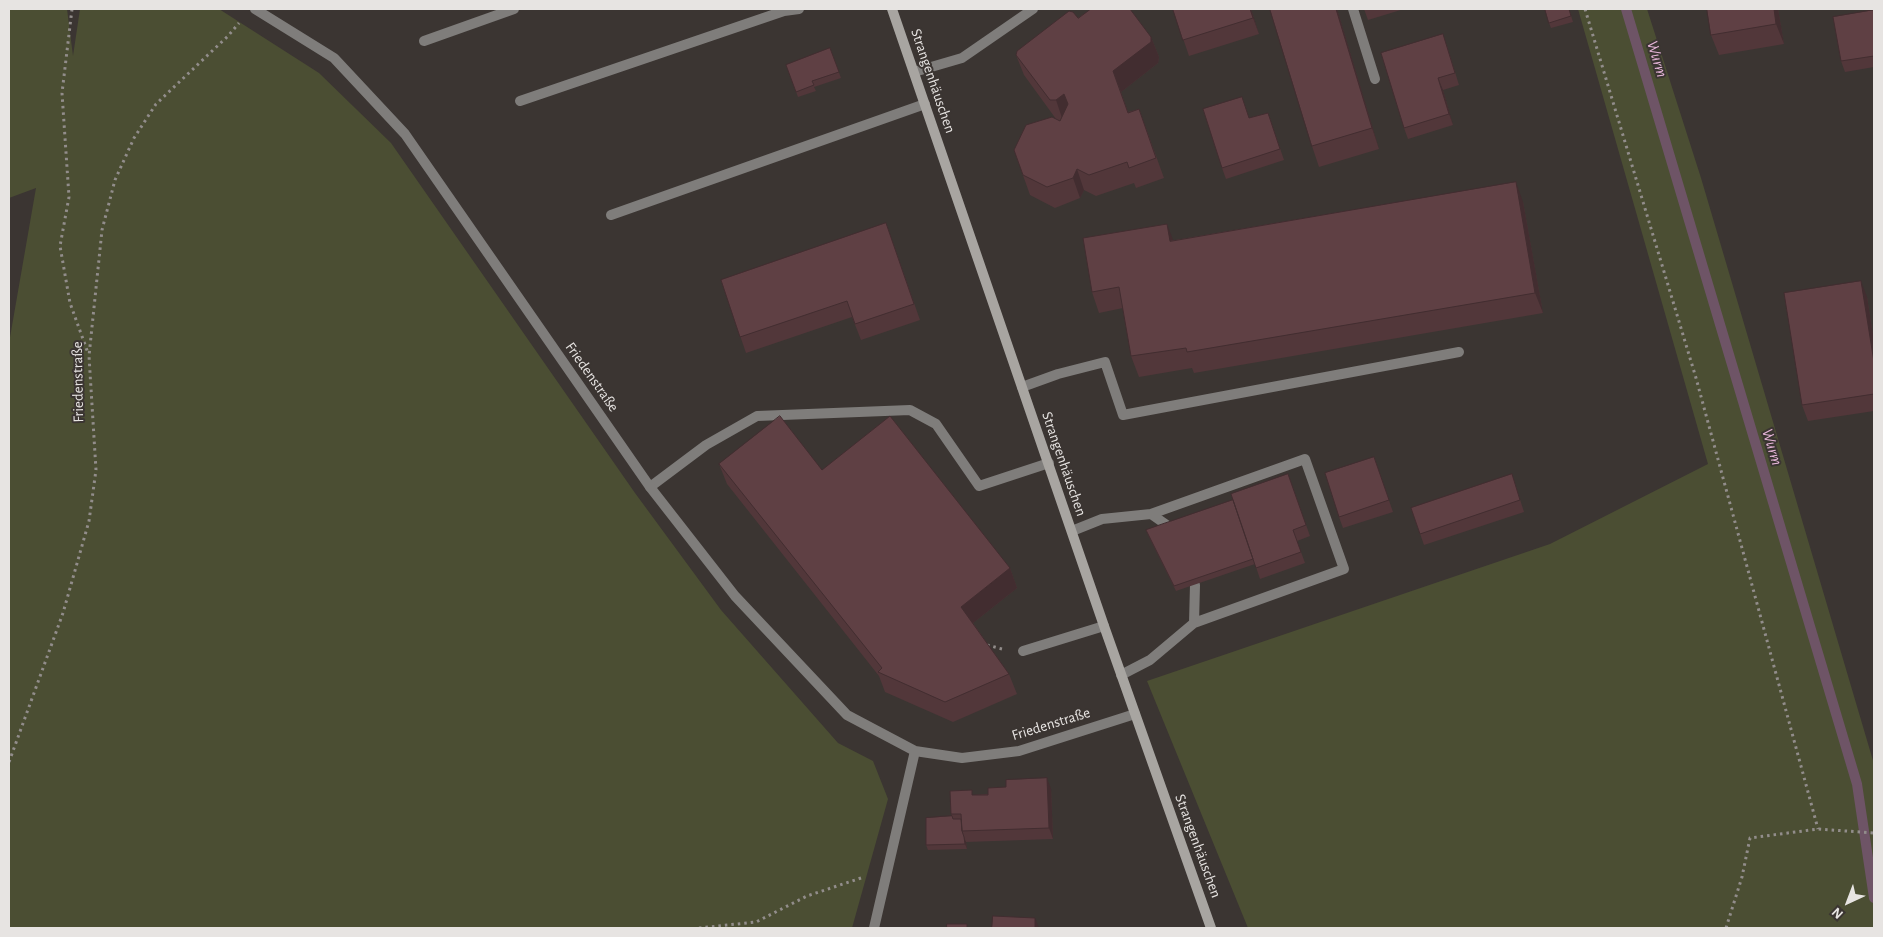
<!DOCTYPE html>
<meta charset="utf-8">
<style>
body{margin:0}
#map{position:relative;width:1883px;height:937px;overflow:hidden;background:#3b3532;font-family:"Alegreya Sans",sans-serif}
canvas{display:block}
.frame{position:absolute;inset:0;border:10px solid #e7e4e2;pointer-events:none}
.north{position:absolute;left:1823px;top:877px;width:50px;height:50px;-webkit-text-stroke:4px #3b3532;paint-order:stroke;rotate:223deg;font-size:14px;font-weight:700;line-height:20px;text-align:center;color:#e7e4e2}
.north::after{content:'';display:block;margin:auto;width:18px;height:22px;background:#e7e4e2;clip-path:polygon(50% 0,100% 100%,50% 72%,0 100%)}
</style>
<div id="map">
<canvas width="1883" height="937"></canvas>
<div class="frame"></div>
<div class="north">N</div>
</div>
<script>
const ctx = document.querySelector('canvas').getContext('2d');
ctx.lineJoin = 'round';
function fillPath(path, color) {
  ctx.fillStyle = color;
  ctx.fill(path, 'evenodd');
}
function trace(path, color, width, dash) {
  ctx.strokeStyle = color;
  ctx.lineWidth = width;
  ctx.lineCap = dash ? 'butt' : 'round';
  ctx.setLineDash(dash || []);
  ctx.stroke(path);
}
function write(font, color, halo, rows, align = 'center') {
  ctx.font = font + ' "Alegreya Sans",sans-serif';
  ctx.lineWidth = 4;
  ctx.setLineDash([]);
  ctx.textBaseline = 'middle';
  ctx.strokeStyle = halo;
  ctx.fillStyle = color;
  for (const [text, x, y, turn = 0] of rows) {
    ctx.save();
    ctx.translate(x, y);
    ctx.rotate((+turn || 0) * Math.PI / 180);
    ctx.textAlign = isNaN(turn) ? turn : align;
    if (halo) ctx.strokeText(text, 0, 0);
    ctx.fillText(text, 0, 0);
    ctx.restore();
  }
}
fillPath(new Path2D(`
 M9 9H67L73 56 80 9H219L319 73 391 143 635 493 721 610 838 743 873 761 888 799 852 928H9V343L36 188 9 198Z
 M1578 9H1647L1701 178 1874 764V928H1248L1147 681 1550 544 1708 464Z`), '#4b4e33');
trace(new Path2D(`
 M1626 9 1857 784 1874 898`), '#6e5466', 10);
trace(new Path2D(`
 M72 9 62 93 69 197 60 246 70 303 88 353
 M1585 9 1696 378 1818 829
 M987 645 1002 649
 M9 762 63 613 89 521 96 470 89 356 102 230 115 180 134 138 156 104 228 36 239 23
 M699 928 756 922 807 896 864 877
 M1726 928 1742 877 1750 838 1818 829 1874 833`), '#928d8b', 3, [2.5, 4]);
trace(new Path2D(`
 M1353 9 1375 79
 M424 41 514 9
 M914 72 962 58 1033 9
 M520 101 784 11 799 9
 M611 215 925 104
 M1022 387 1058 374 1105 362 1123 415 1459 352
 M650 487 706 445 757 416 910 410 936 424 979 486 1049 463
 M1151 514 1305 459 1344 569 1194 623
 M1072 531 1102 519 1151 514 1171 528
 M1023 651 1104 626
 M1121 675 1150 660 1194 623 1195 585`), '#7f7d7b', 10);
trace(new Path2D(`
 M255 9 334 58 405 134 650 487 735 596 847 715 915 751 962 758 1019 751 1135 714
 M874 928 915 751`), '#7f7d7b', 10);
trace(new Path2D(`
 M892 9 1104 626 1211 928`), '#a8a5a1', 10);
fillPath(new Path2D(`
 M1173 9H1251L1259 34 1189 56Z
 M1337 9 1379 149 1319 167 1312 146Z
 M1364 9H1404L1368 20Z
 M1569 9 1573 22 1551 28 1549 23Z
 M1778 9 1784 44 1719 55 1711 35Z
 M1874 10V67L1845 72 1841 61Z
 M1078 18 1151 37 1159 57 1158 63 1121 92 1128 112 1139 109 1164 178 1136 188 1134 183 1096 196 1084 190 1080 198 1055 208 1030 195 1014 150 1056 119 1024 75 1016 55Z
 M1447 46 1459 85 1443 90 1453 125 1408 139 1404 128Z
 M830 48 841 78 814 87 816 91 798 97 786 65Z
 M1268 113 1284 160 1226 179 1222 168 1249 118Z
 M1523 202 1543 313 1194 373 1192 368 1139 377 1131 356 1123 308 1099 313 1092 292 1173 241Z
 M886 223 920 320 861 340 852 317 746 353 721 280Z
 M1867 297 1874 342V411L1808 421 1802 405Z
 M1374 457 1393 512 1343 528 1339 517Z
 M719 464 822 470 1010 568 1017 588 973 623 1009 674 1017 694 953 722 885 692 879 676 727 484Z
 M1288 474 1310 536 1297 541 1305 563 1260 579 1255 564 1176 591 1148 535 1146 530 1233 500Z
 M1512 474 1524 512 1424 545 1411 508Z
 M1051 789 1053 839 966 842 967 849 928 850 926 845 952 816 951 814 974 795Z`), '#52373a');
fillPath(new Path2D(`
 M1250 9H1251L1259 34 1253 18Z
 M1336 9H1337L1379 149 1372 128Z
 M1774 9H1778L1784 44 1776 24Z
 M1151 37 1159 57 1158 63 1121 92 1113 71Z
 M1438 78 1443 90 1453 125 1449 114Z
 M1064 94 1072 114 1063 121 1056 100Z
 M1077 169 1084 190 1080 198 1073 178Z
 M1516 182 1523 202 1543 313 1535 293Z
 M1167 224 1175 245 1170 241Z
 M1861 281 1867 297 1874 342V362Z
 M1010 568 1017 588 968 627 961 607Z
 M1047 778 1051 789 1053 839 1049 828Z
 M964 837 966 842 967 849 965 844Z
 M1035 918 1039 928H1035Z`), '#422d30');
const building = new Path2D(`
 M1091 9H1130L1151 37V42L1113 71 1128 113 1139 109 1156 158 1129 168 1127 162 1089 175 1077 169 1073 178 1047 187 1023 175 1014 150 1026 125 1052 117 1060 121 1068 104 1064 94 1056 100H1050L1016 55 1017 51 1069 11 1073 12 1078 18Z
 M1173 9H1250L1253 18 1183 40Z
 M1270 9H1336L1372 128 1312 146Z
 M1545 9H1569L1571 16 1549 23Z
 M1707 9H1774L1776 24 1711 35Z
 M1874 10V56L1841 61 1833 17Z
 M1443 34 1455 73 1438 78 1449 114 1404 128 1381 53Z
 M830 48 839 72 812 81 814 85 796 92 786 65Z
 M1242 97 1249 118 1268 113 1280 149 1222 168 1203 109Z
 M1516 182 1535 293 1187 352 1186 348 1131 356 1119 287 1092 292 1083 238 1167 224 1170 241Z
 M886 223 914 304 855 324 847 301 740 337 721 280Z
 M1861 281 1874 362V394L1802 405 1784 293Z
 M780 416 822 470 890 416 1010 568 961 607 1009 674 945 702 878 672 882 668 719 464Z
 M1374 457 1389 500 1339 517 1325 473Z
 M1288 474 1306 525 1293 530 1301 552 1256 568 1231 494Z
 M1512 474 1520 500 1420 534 1411 508Z
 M1233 500 1253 559 1174 586 1146 530Z
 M1047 778 1049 828 962 831 961 814H951L950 791 972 790V795H988V788L1006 787V780Z
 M952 816 953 819H961L962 831 964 837 965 844 926 845V818Z
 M993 916 1035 918V928H992Z
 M947 924H967V928H947Z`);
fillPath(building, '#5f4044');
trace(building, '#422d30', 1);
write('15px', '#e7e4e2', '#3b3532', [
 ["Strangenhäuschen",933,81,71],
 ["Friedenstraße",592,377,55],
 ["Friedenstraße",78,382,-91],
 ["Strangenhäuschen",1064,464,71],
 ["Friedenstraße",1051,724,-17],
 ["Strangenhäuschen",1198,846,70]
]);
write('italic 16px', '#e7b6d9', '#3b3532', [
 ["Wurm",1657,59,73],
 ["Wurm",1772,447,73]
]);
</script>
